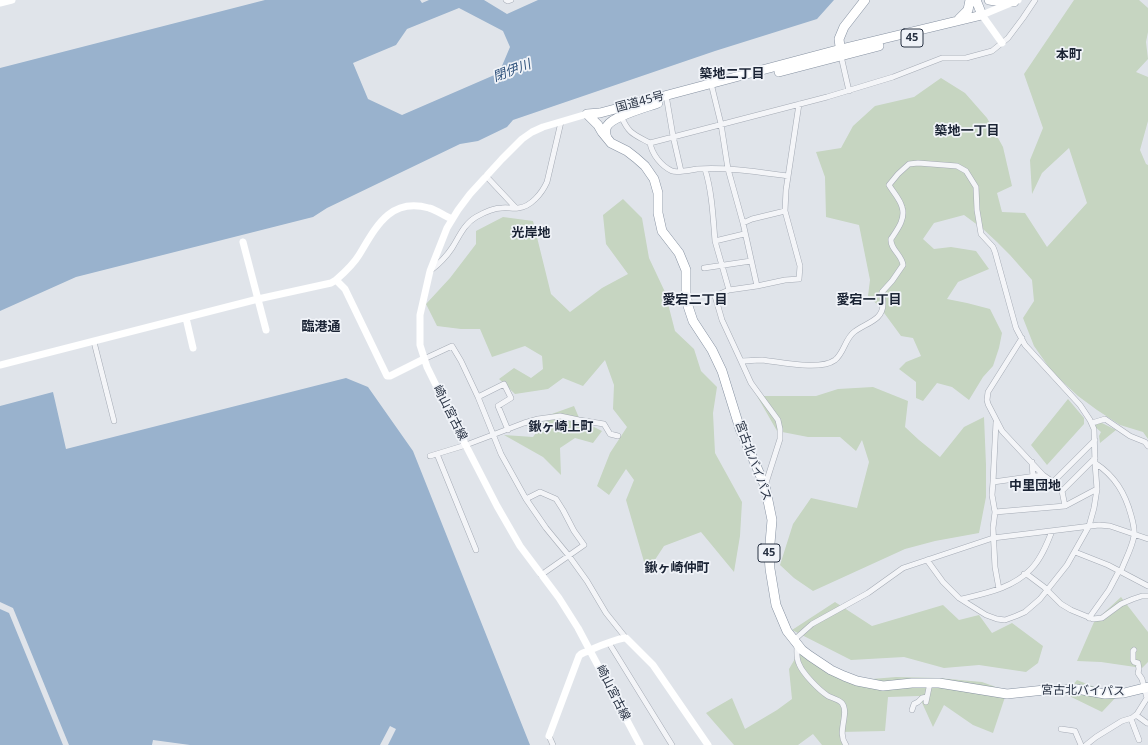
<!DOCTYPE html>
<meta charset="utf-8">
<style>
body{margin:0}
canvas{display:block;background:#e0e4ea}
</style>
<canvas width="1148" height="745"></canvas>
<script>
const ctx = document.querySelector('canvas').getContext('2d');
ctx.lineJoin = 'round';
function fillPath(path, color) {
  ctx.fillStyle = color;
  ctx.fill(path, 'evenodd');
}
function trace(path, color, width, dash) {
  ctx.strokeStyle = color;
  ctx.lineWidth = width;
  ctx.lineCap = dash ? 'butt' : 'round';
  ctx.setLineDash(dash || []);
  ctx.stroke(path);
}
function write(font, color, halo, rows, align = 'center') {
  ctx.font = font + ' "Noto Sans","Noto Sans JP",sans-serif';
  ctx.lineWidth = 3.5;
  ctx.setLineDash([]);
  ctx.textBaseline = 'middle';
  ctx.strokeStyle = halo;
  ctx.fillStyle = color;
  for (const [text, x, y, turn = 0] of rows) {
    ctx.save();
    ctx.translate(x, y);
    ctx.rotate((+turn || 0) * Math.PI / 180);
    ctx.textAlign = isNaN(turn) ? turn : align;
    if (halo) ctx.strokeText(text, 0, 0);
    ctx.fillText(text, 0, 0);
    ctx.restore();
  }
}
fillPath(new Path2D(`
 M1074 0H1139L1148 8V32L1146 42 1148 59 1136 72 1148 77V121L1140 150 1146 164 1148 165V439L1143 432 1120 425 1097 410 1078 396 1053 373 1034 346 1023 318 1034 301 1032 280 1010 255 997 242 983 229 964 215 934 223 923 239 934 249 951 247 976 251 989 269 958 282 947 299 967 303 990 309 1002 333 999 348 993 366 983 377 969 400 952 387 937 383 923 401 916 398V382L899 369 906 362 921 356 913 338 901 336 879 306 868 296 870 280 859 225 826 217 825 177 816 152 841 148 853 126 875 106 914 97 941 78 965 93 987 118 1003 147 1012 186 997 193 1002 212 1025 213 1047 247 1087 203 1069 148 1042 173 1032 194 1030 160 1043 128 1024 74Z
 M623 199 642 218 649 258 665 292 675 331 694 349 701 371 717 387 713 413 715 453 742 502 740 536 734 572 701 532 664 546 647 572 626 500 634 480 626 469 609 495 597 486 610 453 627 427 613 409 614 385 605 360 583 386 563 378 548 389 515 394 499 379 514 368 531 378 543 369 542 356 525 346 492 357 480 329H461L437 326 426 304 450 278 476 244V231L503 217 533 221 551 294 570 312 602 288 628 274 606 244 603 215Z
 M873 387 908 401 905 427 919 440 940 457 964 427 984 417 986 465V497L979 533 935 541 905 549 813 591 794 578 780 565 793 524 811 498 857 508 869 462 862 440 856 451 840 437H808L777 431 757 396H816L838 389Z
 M1068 399 1084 418V424L1047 465 1031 445Z
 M574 406 580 420 602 431 593 443 575 438 560 448 561 475 543 457 504 435 533 437 549 415Z
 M1100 422 1116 430 1100 443 1099 436 1101 432 1094 426Z
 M1121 597 1148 632V662L1142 668 1101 662 1077 661 1094 622Z
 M835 602 872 626 943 605 959 620 979 615 992 633 1012 623 1043 646 1038 663 1026 672 979 665 944 668 904 657 851 660 792 630Z
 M803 645 848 681 896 677 938 678 982 682 1007 691 993 733 973 725 944 705 933 727 919 696 888 697 885 731 840 732 849 745H822L813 734 798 745H734L706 713 732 698 745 729 777 710 792 699 789 669Z
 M1077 680 1117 696 1102 712 1065 694Z`), '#c6d5c1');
fillPath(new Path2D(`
 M265 0H420L422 3 429 0H484L507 14 538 0H834L817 19 715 51 513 120 507 127 478 141 460 144 327 208 313 217 76 277 0 311V68ZM459 8 503 31 510 47 499 73 402 115 368 99 353 63 396 45 407 29Z
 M346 378 368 387 413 451 530 745H190L153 740 152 745H0V406L53 392 66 449Z`), '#99b2cd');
fillPath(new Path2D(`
 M0 602 13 608 69 745H63L9 613 0 609Z
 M390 726 396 729 388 745H380Z`), '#e0e4ea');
const street = new Path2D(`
 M506 0 508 1 511 0
 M841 56 849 91
 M708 71 721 124 728 169 743 223 757 286
 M666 95 673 136 681 171
 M799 104 786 190 785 211 800 266 799 279 785 280 757 286 729 290 715 296 722 320 741 361C748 361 755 360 762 360 781 362 820 371 835 360 844 353 845 339 854 332 865 323 883 321 883 304 883 300 882 296 882 292L892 281 903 265C902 255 890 249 891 239 897 230 906 219 902 207 900 199 893 192 889 185L898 174 909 164 918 163 957 166 966 171 976 187 977 210 981 234 993 247 995 252 1016 328 1025 345 1080 405 1090 420 1094 429 1095 463 1097 489 1094 508 1089 526 1067 565 1040 599 1025 612 1016 616 1005 620 997 619 986 615 970 605 959 598 943 582 927 560
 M621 116C629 134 633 134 650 143
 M705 169C712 192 713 216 715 241L744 234
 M486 176 516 208
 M788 176C758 172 727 167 697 169 691 170 677 173 672 171 661 166 652 154 650 143L827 97 893 77 942 58H966L992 51 1008 38 1023 18 1035 0
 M743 223 752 219 785 211
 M715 241 729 290
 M704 268 751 261
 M430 271C439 264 446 257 452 248 459 237 464 224 476 217 483 213 494 208 502 208 507 207 513 209 518 208 531 207 542 193 547 182L561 122
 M1022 338 988 392 987 400 988 404 1002 431 1043 475 1053 482 1062 491 1065 506
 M94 342 114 421
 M424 359 452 346 461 361 478 397 501 454 526 499 546 528 569 556 587 581 606 613 626 638
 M741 361 751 383 778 420 780 429V439L765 486
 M478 397 504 384 511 398 498 406 508 430
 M996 422 993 482 992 495 995 512 993 528 995 567 999 589
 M1092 423 1105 419 1130 436 1145 442 1148 446
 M437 454 476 550
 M430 456 466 445 524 423 538 419 560 416 579 420 604 424 610 434 618 436
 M1032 462 1033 477
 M1095 463C1115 476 1125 493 1131 515 1133 522 1135 529 1134 536 1132 548 1125 560 1121 571
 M993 482 1043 475
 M1053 482 1095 440
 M1062 491 1095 458
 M526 499 540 492 556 499 563 510 574 531 584 545 541 575
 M995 512 1065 506 1097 489
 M1075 552 1108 565 1148 586
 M1024 574 1028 575 1044 587 1061 604 1071 610 1093 619 1102 618 1121 604 1133 599 1142 596H1148
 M962 599C987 593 1013 588 1031 569 1041 559 1047 544 1052 531
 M1089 618 1109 590 1119 571
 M794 640 812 624 868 593 903 568 993 538 1099 525 1110 526 1148 539
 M609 643 672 745
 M797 646C797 652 796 658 799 664 803 674 819 690 828 696 832 698 838 699 842 703 850 714 836 732 846 745
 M926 702 930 683
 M912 710 914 704 918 702 922 698 927 697
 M1136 715 1147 723
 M1131 719 1139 740
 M1061 729 1075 731 1081 745
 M549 736 553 745
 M1086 745 1096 737 1122 721 1132 718 1137 714 1147 698 1142 679 1138 673 1139 669 1138 663 1134 662 1133 660V651L1134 650`);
const highway = new Path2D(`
 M976 0 982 15
 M989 0 1002 2H1014
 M959 19 968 10 970 0
 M841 54 839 39 844 27 865 0
 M779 72 879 46
 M587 114 598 125 602 132 611 143 627 151 636 158 645 166 654 179 658 193V213L662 231 679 253 686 270V293L688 306 693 321 712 350 722 371 740 429 765 486 772 520 769 555 770 569 776 605 787 631 802 650 810 656 831 670 844 676 857 681 883 686 912 683H939L1007 694 1054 689H1077L1105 694 1124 693 1148 687
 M587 114 600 113 841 49 982 15
 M607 138C605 133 605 130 607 126 613 116 647 107 658 103`);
trace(street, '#a5abb5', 6);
trace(highway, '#8792a2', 10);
trace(street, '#f4f5f8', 5);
trace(new Path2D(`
 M0 3 12 0
 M1002 43 982 15 1018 0
 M587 114 543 127 532 132 522 139 502 159 470 194 458 210 447 228 430 271 420 315V345L427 367 461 436 497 506 520 546 559 598 578 628 640 745
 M243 242 266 330
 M186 318 193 348
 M424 359 390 376H387L345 289 336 280C345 272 353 265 359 255 376 227 390 197 429 208 437 210 444 216 452 219
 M0 365 258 299 331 283 336 280
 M549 736 579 656 581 654C593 649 613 639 626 638L653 665 708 745`), '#fff', 7);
trace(highway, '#fff', 9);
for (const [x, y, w] of [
 [912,38,22],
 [769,553,22]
]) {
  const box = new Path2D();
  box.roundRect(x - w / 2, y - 9, w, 18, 3);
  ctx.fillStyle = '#f0f3f8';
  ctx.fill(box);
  trace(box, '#283243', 1);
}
write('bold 11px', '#283243', null, [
 ["45",912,38],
 ["45",769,553]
]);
write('12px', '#283243', '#f0f3f8', [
 ["国道45号",640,102,-15],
 ["崎山宮古線",450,413,63],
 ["宮古北バイパス",753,461,70],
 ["宮古北バイパス",1083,691,1],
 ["崎山宮古線",613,693,63]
]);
write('bold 13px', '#1a2334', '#f0f3f8', [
 ["本町",1069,55],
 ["築地二丁目",732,74],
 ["築地一丁目",967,131],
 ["光岸地",531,233],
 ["愛宕二丁目",695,300],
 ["愛宕一丁目",869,300],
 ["臨港通",321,327],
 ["鍬ヶ崎上町",561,427],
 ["中里団地",1035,486],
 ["鍬ヶ崎仲町",677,568]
]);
write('italic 13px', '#2e517b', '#f0f3f8', [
 ["閉伊川",512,71,-21]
]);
</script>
